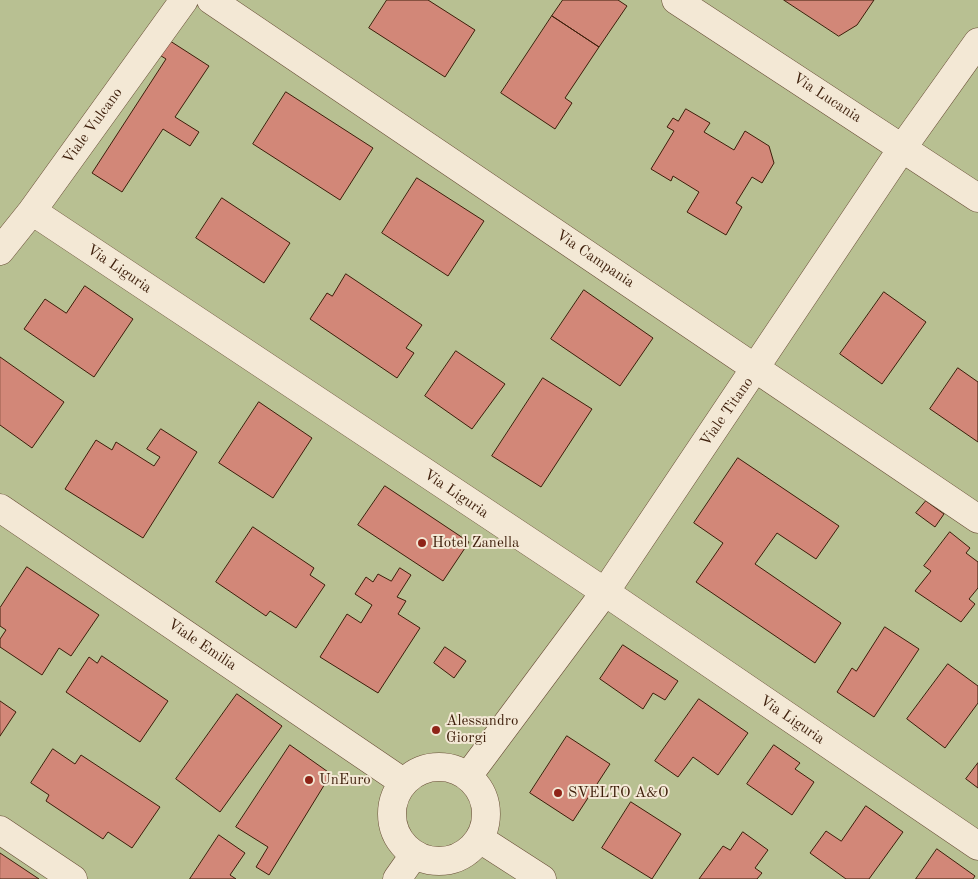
<!DOCTYPE html>
<style>
body{margin:0}
canvas{display:block;background:#eddcbf}
</style>
<canvas width="978" height="879"></canvas>
<script>
const ctx = document.querySelector('canvas').getContext('2d');
ctx.lineJoin = 'round';
function fillPath(path, color) {
  ctx.fillStyle = color;
  ctx.fill(path, 'evenodd');
}
function trace(path, color, width, dash) {
  ctx.strokeStyle = color;
  ctx.lineWidth = width;
  ctx.lineCap = dash ? 'butt' : 'round';
  ctx.setLineDash(dash || []);
  ctx.stroke(path);
}
function write(font, color, halo, rows, align = 'center') {
  ctx.font = font + ' "Old Standard TT",serif';
  ctx.lineWidth = 4;
  ctx.setLineDash([]);
  ctx.textBaseline = 'middle';
  ctx.strokeStyle = halo;
  ctx.fillStyle = color;
  for (const [text, x, y, turn = 0] of rows) {
    ctx.save();
    ctx.translate(x, y);
    ctx.rotate((+turn || 0) * Math.PI / 180);
    ctx.textAlign = isNaN(turn) ? turn : align;
    if (halo) ctx.strokeText(text, 0, 0);
    ctx.fillText(text, 0, 0);
    ctx.restore();
  }
}
fillPath(new Path2D(`
 M0 0H978V879H0Z`), '#b8c092');
const building = new Path2D(`
 M387 0H428L475 30 445 77 369 28Z
 M563 0H618L627 6 599 47 552 16Z
 M784 0H874L857 25 839 36Z
 M552 16 599 47 565 98 572 103 555 129 501 93Z
 M167 39 209 66 175 117 199 132 190 146 163 129 122 192 92 173 166 59 158 54Z
 M286 92 373 148 340 200 253 144Z
 M686 109 710 123 704 132 734 150 745 131 769 146 774 163 762 183 752 177 736 203 742 207 726 235 687 212 699 192 673 176 671 181 651 169 674 131 667 127 673 118 678 121Z
 M417 178 484 221 448 276 382 233Z
 M222 198 290 243 264 283 196 238Z
 M346 274 422 325 406 348 414 353 397 378 310 319 327 293 332 296Z
 M85 286 133 319 94 377 24 329 45 299 66 313Z
 M584 290 653 338 620 386 551 339Z
 M884 292 926 322 882 384 840 354Z
 M456 351 505 384 472 429 425 396Z
 M0 357 64 402 32 448 0 425Z
 M958 368 978 382V442L930 409Z
 M543 378 592 409 541 487 492 456Z
 M259 402 312 438 273 498 219 463Z
 M161 429 197 452 143 538 65 489 96 440 112 450 116 442 154 466 160 457 147 449Z
 M738 458 839 526 816 559 777 533 755 564 841 623 815 663 696 582 723 543 694 523Z
 M385 486 469 542 443 581 358 525Z
 M926 501 944 514 935 527 916 513Z
 M253 527 314 568 310 575 325 585 296 628 270 611 266 616 216 582Z
 M950 532 970 548 966 553 978 562V588L969 599 975 604 961 622 915 591 931 571 924 566Z
 M27 567 99 615 71 656 59 648 42 675 0 647V639L6 630 0 626V608Z
 M400 568 411 575 397 597 406 601 398 614 420 628 378 693 320 657 347 614 361 623 372 605 355 594 366 577 373 582 378 574 391 581Z
 M885 627 919 649 874 717 837 692 852 668 856 671Z
 M623 645 678 681 665 700 653 693 643 709 600 679Z
 M445 647 466 661 454 678 434 663Z
 M102 656 168 701 140 742 66 692 89 657 97 663Z
 M948 664 978 686V703L945 748 907 719Z
 M237 694 282 726 220 812 176 779Z
 M699 699 748 733 718 775 693 757 678 777 655 761Z
 M0 701 16 712 0 736Z
 M567 736 610 764 573 821 530 793Z
 M290 745 331 774 269 875 256 867 268 847 236 827Z
 M774 745 800 763 795 769 814 782 792 815 747 784Z
 M53 749 75 764 81 755 160 807 132 848 108 832 103 839 46 801 49 795 31 783Z
 M978 763V788L966 779Z
 M631 802 681 834 652 879 602 848Z
 M866 806 903 832 869 879H846L810 853 826 831 841 841Z
 M743 832 768 850 755 868 762 873 757 879H699L723 846 730 850Z
 M219 835 245 853 230 875 236 879H190Z
 M937 849 975 876 973 879H916Z
 M0 853 39 879H0Z`);
fillPath(building, '#d28778');
trace(building, '#3d1e0a', 1);
const minor = new Path2D(`
 M211 0 978 519
 M676 0 978 198
 M32 211 605 592 978 846
 M0 251 32 211 184 0
 M0 508 403 782
 M392 814a47 47 0 1 1 94 0a47 47 0 1 1-94 0Z
 M468 776 605 592 903 147 978 42
 M0 830 73 879
 M480 839 542 879
 M397 879 414 855`);
trace(minor, '#694e37', 29);
trace(minor, '#f3e8d5', 28);
for (const [x, y, r, color] of [
 [422,543,5,"#8f2418"],
 [436,730,5,"#8f2418"],
 [309,780,5,"#8f2418"],
 [558,793,5,"#8f2418"]
]) {
  const dot = new Path2D();
  dot.arc(x, y, r, 0, 2 * Math.PI);
  ctx.fillStyle = color;
  ctx.fill(dot);
  trace(dot, '#f3e8d5', 2);
}
write('15px', '#3d1e0a', '#f3e8d5', [
 ["Via Lucania",827,98,33],
 ["Viale Vulcano",93,126,-54],
 ["Via Campania",595,259,34],
 ["Via Liguria",119,269,34],
 ["Viale Titano",727,412,-55],
 ["Via Liguria",456,494,34],
 ["Viale Emilia",202,645,34],
 ["Via Liguria",792,720,34]
]);
write('15px', '#3d1e0a', '#f3e8d5', [
 ["Hotel Zanella",432,543],
 ["Alessandro",446,721],
 ["Giorgi",446,738],
 ["UnEuro",319,780],
 ["SVELTO A&O",568,793]
], 'left');
</script>
